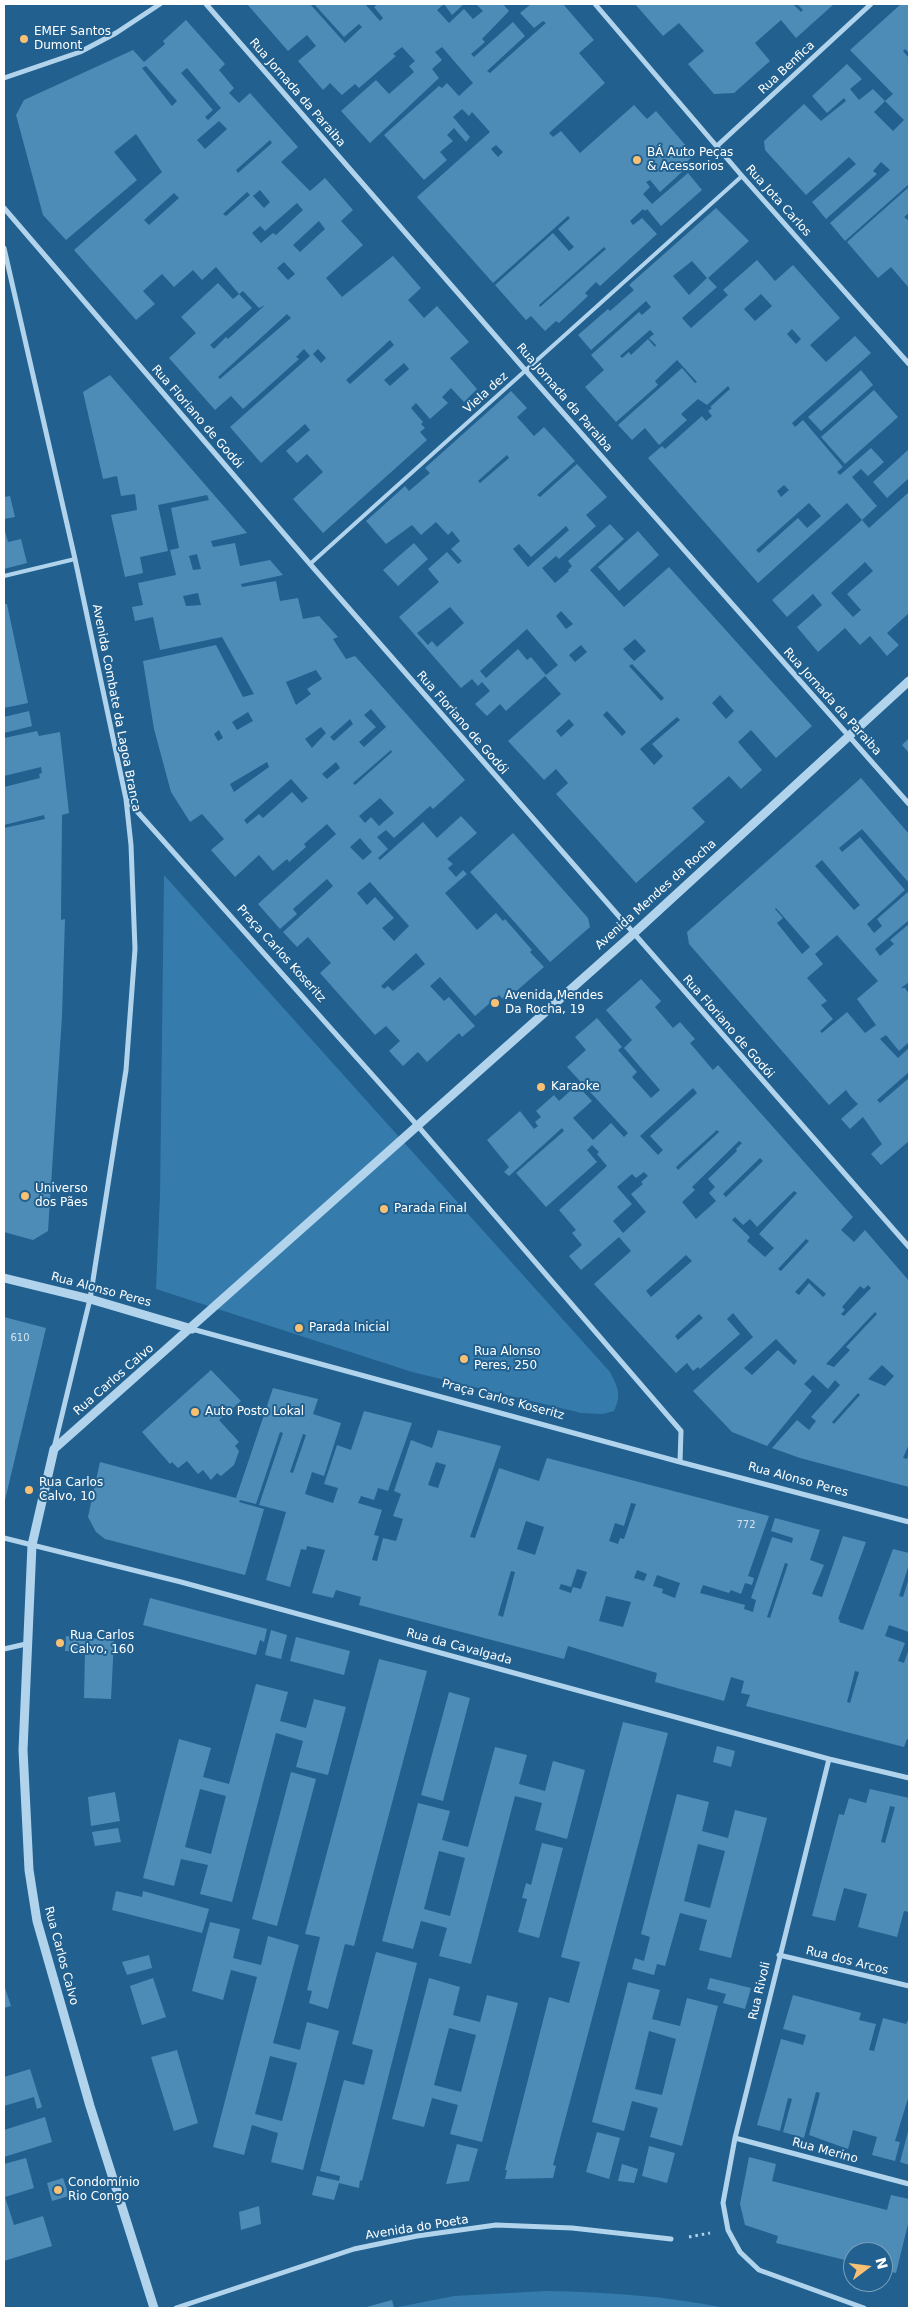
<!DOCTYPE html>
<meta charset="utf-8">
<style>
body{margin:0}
#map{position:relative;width:913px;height:2312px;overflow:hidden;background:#21608f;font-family:"DejaVu Sans",sans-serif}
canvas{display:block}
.frame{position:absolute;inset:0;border:5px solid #fff;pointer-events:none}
.north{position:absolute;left:843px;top:2242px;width:50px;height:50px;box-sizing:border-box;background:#21608f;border:1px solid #7aa0bc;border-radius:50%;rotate:75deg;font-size:14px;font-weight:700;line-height:20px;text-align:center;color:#fff}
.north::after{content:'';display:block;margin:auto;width:18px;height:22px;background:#f8c073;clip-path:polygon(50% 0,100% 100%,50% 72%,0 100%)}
</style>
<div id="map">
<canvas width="913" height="2312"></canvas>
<div class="frame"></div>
<div class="north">N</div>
</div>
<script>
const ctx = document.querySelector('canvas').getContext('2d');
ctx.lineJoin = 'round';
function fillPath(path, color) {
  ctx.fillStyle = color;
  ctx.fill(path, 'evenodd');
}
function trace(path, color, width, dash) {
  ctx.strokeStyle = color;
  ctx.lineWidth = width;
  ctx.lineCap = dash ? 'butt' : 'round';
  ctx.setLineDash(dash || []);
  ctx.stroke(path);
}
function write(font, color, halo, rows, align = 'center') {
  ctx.font = font + ' "DejaVu Sans",sans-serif';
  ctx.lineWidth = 4;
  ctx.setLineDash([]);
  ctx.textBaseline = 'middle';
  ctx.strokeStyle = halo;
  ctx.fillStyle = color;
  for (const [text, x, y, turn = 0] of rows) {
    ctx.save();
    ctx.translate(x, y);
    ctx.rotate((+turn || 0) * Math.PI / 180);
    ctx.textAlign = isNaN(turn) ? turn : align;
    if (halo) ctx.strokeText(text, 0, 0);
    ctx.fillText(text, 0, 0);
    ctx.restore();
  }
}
fillPath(new Path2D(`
 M164 875 610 1372C618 1388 622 1394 614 1411L603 1414 581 1413 412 1372 156 1289 160 1195Z
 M546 2291C607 2292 666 2296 725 2308H393L454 2296Z`), '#357bac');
fillPath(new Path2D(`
 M247 4H310L345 43 362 27 359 24 344 37 314 4H365L380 21 383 18 374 7 378 4H464L452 15 444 4 437 10 449 23 464 9 473 19 483 11 476 4H503L509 11 482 39 485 42 471 54 474 57 513 22 525 36 487 71 490 73 546 23 543 21 534 28 520 13 531 4H563L594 40 579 53 605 83 549 133 553 137 561 131 580 153 634 105 647 119 656 111 687 147 684 150 691 158 680 168 683 171 660 192 650 180 646 182 650 187 643 194 652 204 688 173 702 190 661 226 647 209 645 211 643 209 630 221 633 225 642 218 657 234 600 286 596 282 585 293 588 296 559 323 556 321 545 331 531 316 526 320 495 285 553 233 569 251 574 247 558 229 570 218 568 216 493 283 417 197 490 132 472 112 469 116 462 109 453 117 470 137 466 142 454 128 447 135 453 141 440 152 447 160 424 180 384 135 439 86 442 88 447 83 459 96 473 83 442 47 435 52 442 60 432 69 439 78 370 143 341 111 376 80 389 94 414 72 409 66 415 61 402 47 393 54 396 56 359 88 355 84 342 95 330 83 323 90 298 61 316 46 307 35 288 51ZM496 145 503 152 498 157 491 149ZM604 247 606 249 540 307 539 305Z
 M635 4H793L801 12 803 10 797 4H834L796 38 781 20 755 43 770 61 734 93 714 94 688 64 704 51 679 23 663 36Z
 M901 4H909V53L905 49 903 51 909 58V184L845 241 830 223 890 170 881 162 873 171 877 174 826 219 812 202 856 164 849 157 806 195 765 150 764 141 804 104 821 121 846 101 844 98 827 113 812 96 847 64 862 79 850 89 859 100 873 89 885 101 874 112 893 131 904 120 885 101 893 94 850 50Z
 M186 20 225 64 219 70 234 88 229 93 239 103 250 93 298 147 281 162 310 191 325 178 353 210 341 221 363 245 326 278 342 297 393 256 421 288 408 300 424 318 437 306 469 342 450 358 477 389 464 402 451 388 442 397 448 403 430 419 416 403 411 408 423 422 421 424 425 428 420 432 427 440 323 533 293 499 323 472 307 454 297 463 286 451 310 430 305 424 261 463 230 427 310 356 304 349 296 357 299 359 243 409 231 396 215 410 169 358 196 333 181 317 218 283 233 299 239 294 252 308 210 345 214 349 226 337 228 339 265 305 259 308 243 291 239 294 216 267 202 280 193 270 174 287 162 274 143 291 155 304 136 320 74 250 162 172 136 134 114 152 137 180 66 240 43 215 33 178 16 115 24 100 133 50 144 62 165 44 163 41ZM146 66 177 101 172 106 142 68ZM187 68 221 108 208 120 205 117 213 110 181 73ZM219 121 227 129 205 149 197 140ZM270 140 272 143 238 173 236 170ZM260 190 270 202 264 208 253 196ZM247 192 250 195 226 216 223 214ZM174 193 179 198 149 225 144 220ZM297 203 303 210 276 235 273 233 261 243 252 233 260 226 265 231ZM319 221 325 229 300 252 293 245ZM284 262 295 274 288 280 277 268ZM287 314 291 318 220 379 218 377ZM390 340 394 345 350 384 346 380ZM318 349 326 358 321 363 313 354ZM404 363 409 369 390 386 384 380Z
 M909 187V213L904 217 909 221V288L891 267 878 278 847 242Z
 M716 208 749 241 708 278 717 287 682 318 691 328 728 295 723 290 757 260 775 281 793 265 840 318 810 345 826 362 855 336 871 353 792 423 795 427 803 420 843 467 837 472 840 475 871 448 884 462 868 476 861 469 852 477 877 506 862 520 847 503 758 583 648 458 662 446 665 449 702 416 706 421 712 416 708 411 712 408 710 407 730 389 728 386 707 405 698 399 681 414 687 420 659 445 645 428 632 440 618 425 682 368 695 383 697 382 677 360 655 381 658 385 616 422 585 387 604 370 591 355 639 312 642 315 651 307 646 301 591 350 578 335 608 309 610 311 634 290 629 285ZM692 261 707 278 689 295 673 276ZM761 294 772 306 755 321 744 309ZM792 329 801 339 796 344 787 334ZM650 330 654 334 649 338 656 345 655 347 648 339 631 355 629 352 622 358 620 356ZM784 485 789 490 781 497 777 491ZM809 503 821 516 807 528 798 518 759 553 756 550Z
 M861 370 873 385 821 431 808 417Z
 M110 375 247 533 211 541 213 547 235 543 240 566 270 560 283 575 241 584 242 587 276 581 280 601 298 598 303 619 319 616 338 637 333 639 346 659 355 656 465 780 433 809 430 806 394 838 386 830 377 837 388 849 378 858 380 860 423 822 437 838 461 816 477 833 447 859 453 864 448 868 456 877 463 870 467 874 445 893 477 930 496 913 503 921 505 919 532 950 530 952 544 967 505 1001 499 995 475 1016 440 977 430 986 444 1001 449 997 475 1026 462 1037 459 1033 427 1062 418 1052 403 1066 389 1051 400 1041 386 1026 375 1035 320 973 331 963 308 937 297 947 283 932 333 886 327 879 293 909 297 914 280 929 258 904 336 834 327 824 304 844 306 847 289 862 287 859 273 871 259 855 235 877 211 850 224 839 202 814 190 822 171 792 154 729 143 661 216 645 243 697 254 694 222 637 160 650 153 617 135 621 132 607 143 605 138 583 176 575 170 550 179 548 171 508 209 500 207 495 158 505 168 551 140 557 143 573 125 577 111 515 137 510 135 494 121 496 117 476 103 479 83 392ZM197 554 201 569 193 570 189 556ZM198 593 201 605 186 606 183 596ZM316 670 322 679 307 689 311 694 296 705 286 682ZM371 709 386 727 364 747 359 742 376 727 364 715ZM248 712 253 721 237 730 232 722ZM350 719 353 724 334 741 330 737ZM321 727 326 733 312 748 305 739ZM219 730 223 738 218 741 214 734ZM391 750 392 752 355 785 353 783ZM267 762 269 767 234 792 230 784ZM336 762 340 768 327 779 322 774ZM291 779 308 798 302 803 292 792 263 818 259 814 247 824 244 820ZM380 798 394 813 379 826 371 817 365 823 359 816ZM360 838 372 852 363 860 350 847ZM370 882 409 926 394 941 382 928 394 918 375 897 367 905 357 893ZM416 953 425 964 393 991 388 986 384 989 381 986Z
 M874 390 898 417 845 464 821 437Z
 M511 391 527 408 517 417 534 436 544 427 575 461 537 495 540 497 577 464 607 497 586 515 596 526 559 559 556 556 542 568 555 583 569 571 568 570 572 566 568 561 610 524 624 539 590 570 624 607 669 567 812 726 776 758 751 730 738 742 762 770 741 789 729 776 692 808 705 822 636 883 556 794 568 783 556 769 544 780 508 741 561 694 545 676 506 711 500 704 487 716 475 704 490 691 482 682 478 686 472 679 461 688 399 617 439 582 428 569 447 552 458 564 462 561 451 549 460 541 452 531 448 535 436 522 421 535 412 525 386 544 366 521 405 486 409 491 430 473 425 468ZM507 455 509 458 480 483 478 481ZM566 526 569 530 528 567 513 549 519 544 531 557ZM450 607 464 623 437 647 432 641 428 645 417 633ZM561 611 573 624 566 629 556 616ZM527 629 558 665 546 675 531 657 527 660 518 649 486 678 480 671ZM635 639 646 651 634 661 623 649ZM581 645 587 652 575 662 569 655ZM632 664 664 698 661 701 629 666ZM720 695 734 711 726 719 712 703ZM607 711 626 732 622 736 603 715ZM677 717 680 720 652 744 663 756 654 765 640 749ZM569 719 574 725 561 737 556 731Z
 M909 449V478L887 498 873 482Z
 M909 492V613L887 633 899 645 887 656 870 636 860 645 845 628 818 652 797 627 822 605 813 594 787 617 772 600 862 520 869 528ZM865 562 873 571 847 594 861 610 853 617 831 593Z
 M10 496 15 517 4 519V497Z
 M4 528 8 542 21 539 27 563 4 569Z
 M638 531 659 555 619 591 598 567Z
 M414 543 428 559 398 586 383 570Z
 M4 604H7L28 703 4 708Z
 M29 711 32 726 4 733V717Z
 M37 731 39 736 60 732 69 813 62 815 61 920 65 919 62 1016 48 1231 33 1240 4 1232V828L45 819 44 815 4 825V787L40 778 39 774 42 773 41 767 4 776V738Z
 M909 738V753L902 745Z
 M861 778 909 834V883L862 829 839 848 842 852 860 837 905 890 867 924 874 933 882 926 877 919 909 891V920L875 949 880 956 894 944 890 940 909 924V982L901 988H905L909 994V1042L899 1051 886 1035 880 1039 898 1058 909 1048V1072L877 1100 880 1103 909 1078V1141L881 1165 871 1154 882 1144 863 1117 850 1129 841 1119 858 1104 851 1097 846 1090 829 1105 689 944 687 932ZM822 860 860 905 854 910 815 866ZM776 908 810 947 802 954 777 923 783 918 775 909ZM837 935 878 981 857 999 876 1025 865 1033 847 1012 822 1033 820 1031 833 1019 821 1005 827 1001 807 978 823 964 815 954Z
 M513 833 588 918 590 927 550 962 470 872Z
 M641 979 661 1001 655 1007 673 1028 680 1022 695 1039 690 1043 713 1070 718 1065 853 1217 841 1230 854 1242 865 1230 909 1281V1444L903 1458 907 1459 909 1454V1487L800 1458 772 1448 797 1420 809 1430 816 1421 811 1417 840 1385 835 1380 828 1389 813 1375 804 1384 812 1391 767 1446 732 1432 693 1391 753 1337 733 1313 727 1319 740 1334 700 1369 698 1367 693 1371 687 1363 676 1373 594 1284 631 1251 619 1237 581 1270 569 1256 582 1245 572 1233 576 1230 559 1210 607 1166 597 1154 599 1152 592 1145 587 1150 597 1162 546 1207 516 1173 564 1131 562 1128 509 1176 504 1172 509 1167 487 1140 520 1111 534 1129 538 1126 535 1122 541 1117 536 1111 554 1095 559 1101 577 1085 592 1101 573 1118 593 1140 611 1123 624 1137 628 1133 567 1067 586 1050 575 1037 597 1018 622 1047 618 1050 637 1072 632 1077 651 1098 660 1090 624 1048 632 1040 606 1010ZM693 1088 697 1093 650 1136 663 1150 658 1155 640 1136ZM717 1130 719 1132 678 1170 676 1167ZM739 1141 742 1143 736 1149 737 1151 708 1179 715 1187 709 1193 716 1201 696 1219 682 1202 695 1190 692 1187ZM760 1158 763 1161 726 1197 723 1194ZM644 1172 648 1176 641 1182 643 1184 631 1194 646 1212 623 1233 613 1221 632 1204 617 1187 632 1174 636 1178ZM794 1191 797 1193 759 1234 774 1248 765 1257 747 1241 750 1237 732 1220 735 1217 743 1225 750 1219 757 1227ZM806 1239 809 1241 781 1271 778 1269ZM686 1255 692 1261 651 1297 646 1291ZM808 1278 826 1294 823 1297 809 1283 799 1295 795 1292ZM868 1285 871 1288 844 1316 841 1314 845 1310 842 1307 860 1286 864 1289ZM875 1312 877 1314 846 1347 850 1350 834 1367 826 1364ZM699 1314 703 1318 678 1340 675 1336ZM776 1339 797 1361 794 1365 778 1350 752 1375 744 1368ZM882 1365 894 1376 885 1386 868 1379ZM858 1393 860 1395 834 1424 832 1422Z
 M4 1317 46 1328 5 1500H4Z
 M211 1370 241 1401 219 1420 239 1442 235 1446 239 1451 234 1465 221 1476 217 1473 211 1480 203 1470 198 1474 187 1461 178 1468 172 1462 170 1464 142 1432Z
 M273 1388 318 1399 313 1414 341 1423 324 1476 312 1472 305 1494 333 1503 338 1488 324 1484 337 1445 351 1450 364 1411 412 1423 388 1491 378 1488 374 1500 361 1496 358 1503 382 1510 374 1535 379 1536 372 1560 377 1561 383 1538 396 1541 403 1519 393 1516 401 1494 394 1491 411 1440 432 1448 438 1430 501 1446 470 1537 475 1538 499 1468 539 1481 547 1458 769 1516 748 1576 754 1578 752 1585 745 1583 741 1594 731 1590 729 1593 703 1585 700 1593 745 1605 744 1609 753 1612 756 1600 751 1598 772 1537 792 1543 793 1538 771 1531 775 1518 820 1530 810 1560 824 1565 812 1594 822 1597 843 1536 866 1542 838 1619 840 1620 839 1622 863 1630 893 1549 909 1553V1564L899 1596 903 1597 909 1578V1632L889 1625 885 1636 905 1643 898 1661 904 1663 909 1649V1740L907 1739 904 1747 746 1706 750 1695 741 1693 744 1681 731 1677 724 1701 655 1682 657 1673 568 1646 564 1659 359 1605 361 1597 336 1590 333 1598 312 1593 325 1550 307 1546 306 1550 301 1549 290 1587 266 1580 286 1512 259 1505 283 1433 280 1432 256 1504 240 1500 239 1502 264 1509 245 1575 105 1539 96 1532 88 1517 100 1462 236 1498ZM303 1434 306 1435 293 1473 290 1472ZM436 1462 446 1465 438 1488 428 1485ZM631 1503 636 1504 624 1539 620 1538 618 1544 609 1541 615 1523 624 1526ZM526 1521 544 1527 535 1555 517 1549ZM785 1563 788 1564 770 1618 767 1617ZM577 1569 587 1572 581 1589 573 1587 571 1593 559 1589 561 1584 571 1587ZM637 1570 647 1574 644 1581 634 1578ZM511 1571 515 1572 503 1617 498 1615ZM657 1575 680 1583 675 1598 662 1593 663 1589 653 1586ZM606 1596 631 1602 623 1627 599 1621ZM855 1671 859 1672 850 1703 847 1702Z
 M150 1598 267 1629 264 1642 260 1640 256 1655 143 1625Z
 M271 1630 287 1635 281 1659 265 1655Z
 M66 1636 114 1640 111 1699 84 1698 85 1652 65 1651Z
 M296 1637 350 1651 344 1675 290 1661Z
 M379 1659 427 1671 354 1946 345 1944 328 2009 309 2003 312 1991 307 1990 320 1937 305 1934Z
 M256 1684 288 1692 280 1721 306 1728 314 1699 346 1707 328 1775 296 1767 303 1741 276 1733 232 1902 200 1894 208 1865 181 1859 174 1886 143 1878 179 1739 211 1748 203 1777 229 1784ZM200 1789 226 1796 211 1854 185 1847Z
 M449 1692 470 1698 443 1801 421 1795Z
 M623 1722 668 1733 553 2165 556 2166 553 2178 505 2179 507 2170H505L549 1997 569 2003 580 1962 561 1957Z
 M717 1746 735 1751 731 1767 713 1762Z
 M495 1747 527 1755 519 1784 545 1791 553 1761 585 1770 567 1839 535 1830 542 1803 515 1796 471 1964 439 1956 447 1928 421 1921 413 1949 382 1941 418 1803 450 1811 442 1840 468 1847ZM439 1851 465 1858 450 1916 424 1909Z
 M291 1772 316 1779 277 1926 252 1919Z
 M870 1789 909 1798V1912L904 1911 897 1937 858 1927 867 1894 844 1888 835 1921 812 1916 839 1814 844 1815 849 1798 866 1803ZM890 1806 895 1807 885 1843 881 1842Z
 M115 1792 120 1821 91 1826 88 1797Z
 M677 1794 709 1802 702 1831 728 1838 735 1810 767 1818 731 1958 699 1950 707 1920 680 1913 665 1966 657 1964 654 1975 632 1969 635 1958 644 1961 650 1937 641 1934ZM698 1844 725 1851 710 1908 684 1901Z
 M118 1828 121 1842 95 1846 92 1832Z
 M542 1843 563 1848 539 1938 518 1932 527 1899 522 1898 526 1883 531 1885Z
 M116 1891 142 1897 143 1891 209 1909 202 1933 112 1910Z
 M210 1922 240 1929 233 1958 261 1965 268 1936 299 1945 273 2043 300 2050 307 2022 339 2031 303 2170 271 2162 278 2133 252 2125 244 2155 213 2147 257 1977 231 1970 223 2000 192 1991ZM270 2056 297 2063 282 2121 255 2114Z
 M376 1952 417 1963 362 2181 360 2180 359 2188 339 2183 334 2200 312 2195 317 2176 339 2181 340 2176 320 2171 344 2080 364 2085 373 2050 352 2044Z
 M149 1955 152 1968 127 1975 122 1962Z
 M153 1978 166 2017 142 2025 130 1986Z
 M429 1978 460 1987 453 2015 480 2022 487 1995 518 2003 482 2142 450 2134 458 2105 432 2098 424 2127 392 2119ZM449 2028 476 2035 461 2092 434 2085Z
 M710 1978 751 1988 745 2009 723 2003 726 1994 707 1989Z
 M628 1982 660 1990 652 2019 680 2026 687 1998 718 2006 682 2146 650 2137 658 2108 632 2101 624 2131 592 2122ZM649 2031 676 2039 662 2095 635 2089Z
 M4 1985 11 2006 4 2008Z
 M793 1995 861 2013 859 2020 876 2024 869 2050 874 2051 883 2018 906 2024 909 2018V2095L895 2141 900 2142 895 2161 872 2155 877 2137 853 2130 848 2149 809 2135 820 2093 816 2092 804 2138 783 2132 792 2099 788 2098 780 2131 757 2125 781 2039 803 2045 806 2035 783 2029Z
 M177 2050 198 2123 174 2131 151 2057Z
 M30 2069 42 2107 37 2109 34 2097 4 2106V2077Z
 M45 2117 52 2142 4 2157V2130Z
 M909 2128V2165L900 2162Z
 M597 2132 620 2138 609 2179 586 2172Z
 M457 2144 478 2149 469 2181 446 2184Z
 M649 2146 675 2153 667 2183 642 2176Z
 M749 2157 776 2164 772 2181 887 2210 891 2195 909 2199V2220L896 2273 883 2270V2252H853V2262L776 2243 778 2236 745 2225 740 2204Z
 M26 2158 34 2188 5 2197 14 2225 43 2216 52 2246 4 2261V2164Z
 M622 2164 638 2169 634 2183 618 2181Z
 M63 2178 69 2196 52 2201 47 2183Z
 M259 2206 261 2224 241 2230 239 2212Z
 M392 2300 394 2308H363Z`), '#4e8cb8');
trace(new Path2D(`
 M689 2237 710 2233`), '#b1d4ec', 3, [2.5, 4]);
trace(new Path2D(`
 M310 564 742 176
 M4 576 75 559`), '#b1d4ec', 4);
trace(new Path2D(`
 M206 4 526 371 909 804
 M595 4 742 176 909 364
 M4 78 80 52 116 33 160 4
 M717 146 871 4
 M4 208 310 564 909 1247
 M4 248 75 559 126 799 131 845 135 949 126 1070 90 1299 54 1448
 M126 799 417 1125 681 1431 680 1462
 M192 1329 680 1462 909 1522
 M4 1538 181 1582 829 1759 909 1778
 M4 1649 26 1644
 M829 1759 735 2138 723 2203 728 2230 740 2252 759 2270 864 2308
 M779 1955 909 1986
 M735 2138 909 2184
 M176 2308 354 2249 417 2236 496 2225 572 2228 671 2239`), '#b1d4ec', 5);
trace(new Path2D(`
 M4 1278 90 1299 192 1329
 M154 2308 90 2106 37 1921 29 1870 23 1750 32 1545 54 1449 633 934 909 681`), '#b1d4ec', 9);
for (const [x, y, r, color] of [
 [24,39,5,"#f8c073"],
 [637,160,5,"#f8c073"],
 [495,1003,5,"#f8c073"],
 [541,1087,5,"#f8c073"],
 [25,1196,5,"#f8c073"],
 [384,1209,5,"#f8c073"],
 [299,1328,5,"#f8c073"],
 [464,1359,5,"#f8c073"],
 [195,1412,5,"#f8c073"],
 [29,1490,5,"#f8c073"],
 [60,1643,5,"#f8c073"],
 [58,2190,5,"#f8c073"]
]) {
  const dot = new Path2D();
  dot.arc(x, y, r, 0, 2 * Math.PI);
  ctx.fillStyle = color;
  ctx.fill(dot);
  trace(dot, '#21608f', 2);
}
write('10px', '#d3e2ed', null, [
 ["610",20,1338],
 ["772",746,1525]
]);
write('12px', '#fff', '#21608f', [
 ["EMEF Santos",34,32],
 ["Dumont",34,46],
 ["BÁ Auto Peças",647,153],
 ["& Acessorios",647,167],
 ["Avenida Mendes",505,996],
 ["Da Rocha, 19",505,1010],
 ["Karaoke",551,1087],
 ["Universo",35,1189],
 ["dos Pães",35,1203],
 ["Parada Final",394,1209],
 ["Parada Inicial",309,1328],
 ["Rua Alonso",474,1352],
 ["Peres, 250",474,1366],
 ["Auto Posto Lokal",205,1412],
 ["Rua Carlos",39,1483],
 ["Calvo, 10",39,1497],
 ["Rua Carlos",70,1636],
 ["Calvo, 160",70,1650],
 ["Condomínio",68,2183],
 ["Rio Congo",68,2197]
], 'left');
write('12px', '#fff', '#21608f', [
 ["Rua Benfica",787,68,-43],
 ["Rua Jornada da Paraiba",297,93,49],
 ["Rua Jota Carlos",778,201,48],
 ["Viela dez",486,393,-42],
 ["Rua Jornada da Paraiba",564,398,49],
 ["Rua Floriano de Godói",197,417,49],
 ["Rua Jornada da Paraiba",832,702,48],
 ["Avenida Combate da Lagoa Branca",116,708,79],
 ["Rua Floriano de Godói",462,723,49],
 ["Avenida Mendes da Rocha",656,895,-42],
 ["Praça Carlos Koseritz",281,954,48],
 ["Rua Floriano de Godói",728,1027,49],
 ["Rua Alonso Peres",101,1290,15],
 ["Rua Carlos Calvo",114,1380,-41],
 ["Praça Carlos Koseritz",503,1400,15],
 ["Rua Alonso Peres",798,1480,15],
 ["Rua da Cavalgada",459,1647,15],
 ["Rua Carlos Calvo",61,1956,75],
 ["Rua dos Arcos",847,1961,14],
 ["Rua Rivoli",760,1991,-77],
 ["Rua Merino",825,2151,15],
 ["Avenida do Poeta",417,2228,-9]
]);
</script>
